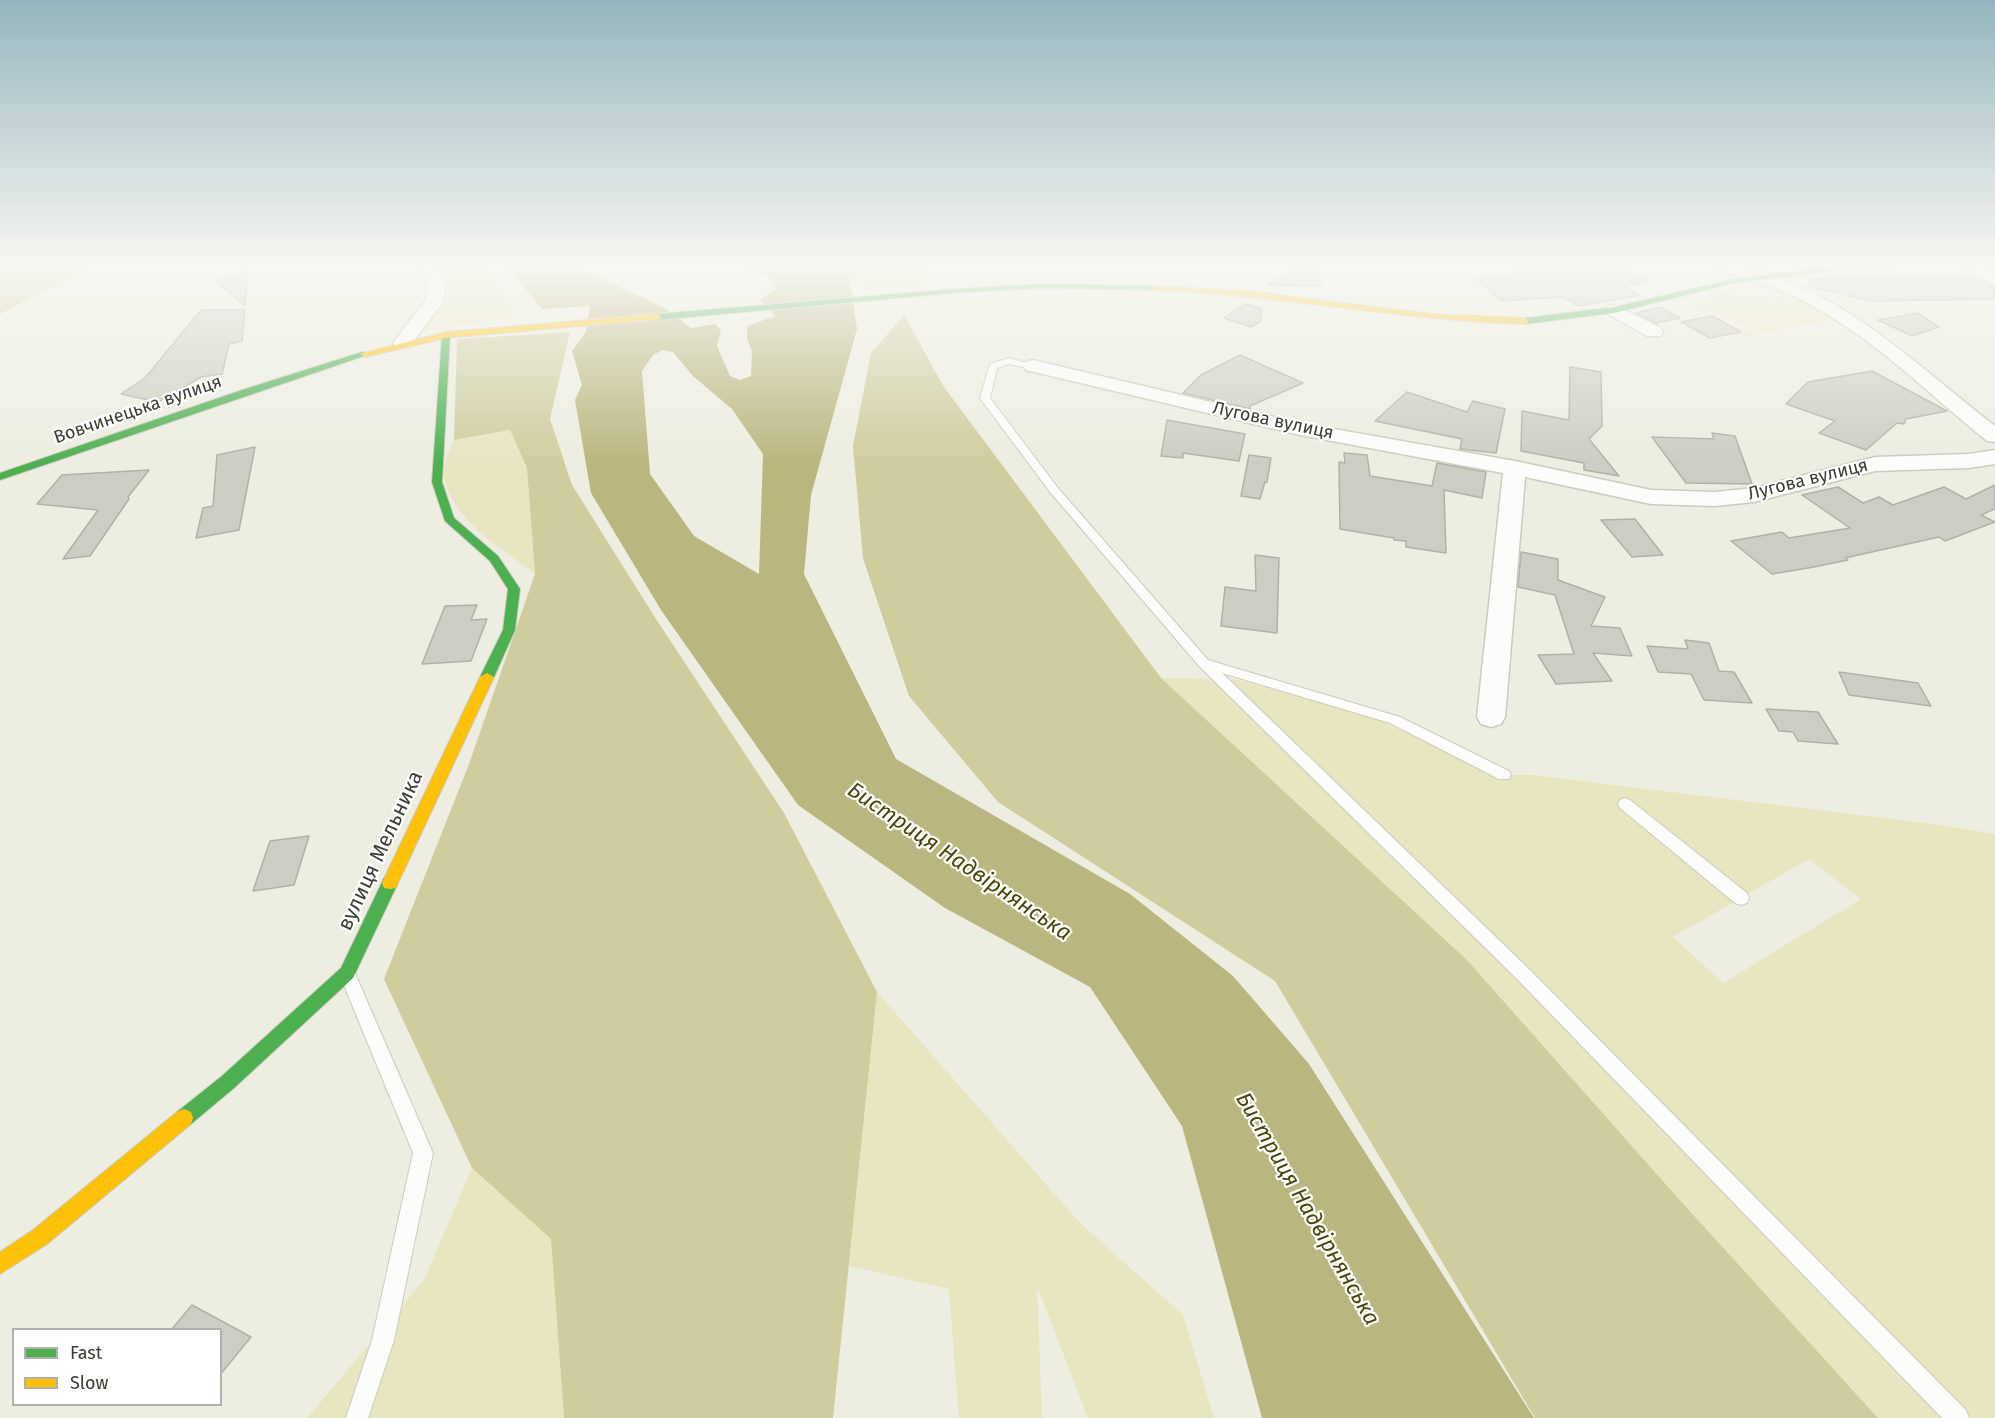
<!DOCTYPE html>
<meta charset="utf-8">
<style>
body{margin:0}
#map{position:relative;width:1995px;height:1418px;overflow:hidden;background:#edede1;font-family:"Fira Sans",sans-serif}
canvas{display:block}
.legend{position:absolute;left:12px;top:1328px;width:210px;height:78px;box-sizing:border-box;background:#fff;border:2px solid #b1b1ae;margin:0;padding:8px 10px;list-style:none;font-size:18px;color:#3d3c34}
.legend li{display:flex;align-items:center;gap:12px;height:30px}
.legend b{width:30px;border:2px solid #b1b1ae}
</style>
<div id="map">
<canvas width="1995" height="1418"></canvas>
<ul class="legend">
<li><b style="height:8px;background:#4caf50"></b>Fast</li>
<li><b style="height:8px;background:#ffc107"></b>Slow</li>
</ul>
</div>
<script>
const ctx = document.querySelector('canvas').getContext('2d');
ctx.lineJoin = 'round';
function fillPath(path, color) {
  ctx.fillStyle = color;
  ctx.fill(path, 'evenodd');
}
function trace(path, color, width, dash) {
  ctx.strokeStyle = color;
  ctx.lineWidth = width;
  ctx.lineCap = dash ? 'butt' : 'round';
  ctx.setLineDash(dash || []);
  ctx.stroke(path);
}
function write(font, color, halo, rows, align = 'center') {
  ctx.font = font + ' "Fira Sans",sans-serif';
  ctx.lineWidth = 4.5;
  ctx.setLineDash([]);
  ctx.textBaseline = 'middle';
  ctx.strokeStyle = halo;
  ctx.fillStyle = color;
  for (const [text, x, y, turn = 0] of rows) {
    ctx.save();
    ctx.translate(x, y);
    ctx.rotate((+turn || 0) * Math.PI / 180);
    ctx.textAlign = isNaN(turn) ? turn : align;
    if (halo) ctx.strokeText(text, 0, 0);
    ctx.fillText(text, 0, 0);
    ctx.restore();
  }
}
fillPath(new Path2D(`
 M439 265H483L514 316 423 332 448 294Z
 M833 265H921L923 277 936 284 863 290 849 274Z
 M1767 287 1786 291 1835 318 1744 337 1738 333 1751 330 1710 309 1703 310 1691 304 1715 299 1709 293 1724 290 1736 296 1751 293 1774 298 1782 296Z
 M510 430 527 468 535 574C501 547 443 516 444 467 445 458 451 448 454 440Z
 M1161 678 1238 680 1361 712 1499 775H1532L1932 824 1995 834V1418H1878L1678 1198 1467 960ZM1809 859 1861 899 1723 983 1673 937Z
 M877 992 1079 1222 1183 1315 1214 1418H1088L1037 1286 1042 1418H959L949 1289 849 1266Z
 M472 1168 551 1239 564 1418H307L424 1280Z`), '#e8e5c1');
fillPath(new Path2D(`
 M0 265H94L0 314Z
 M904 315 944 387 1161 678 1467 960 1678 1198 1878 1418H1535L1275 981 998 802 909 696 863 558 853 446 871 353Z
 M570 332 550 419 572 485 656 619 784 813 877 992 833 1418H564L551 1239 472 1168 384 979 469 764 535 574 527 468 510 430 454 440 457 339Z`), '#cfcc9e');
fillPath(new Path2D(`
 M506 265H577L583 270 665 308 691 328 715 324 721 330 717 346 730 376 740 380 751 376 752 351 747 339V326L775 316 760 300 776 289 769 278 746 265H829L849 274 857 329 811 495 804 574 896 759 1130 894 1233 976 1309 1064 1534 1418H1262L1182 1126 1090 987 945 908 798 805 661 610 591 493 575 400 582 385 572 351 586 332 590 306 542 309ZM663 350 673 352 693 376 732 409 763 454 759 574 694 536 650 474 642 371 653 355Z`), '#bab67f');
const building = new Path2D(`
 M1299 265H1314L1321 286 1268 285Z
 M1545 265H1619L1650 282 1624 286 1640 295 1579 306 1563 297 1501 301 1474 277 1517 274 1512 269 1549 268Z
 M248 271 245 306 215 280Z
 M1833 277H1977L1995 287V299L1871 301 1808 286 1809 280Z
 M1245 304 1261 308V321L1251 327 1224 318Z
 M1660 307 1680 318 1656 323 1636 313Z
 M201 310H245L242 341 229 344 222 374 201 377 158 402 121 394 145 378Z
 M1918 313 1939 327 1912 336 1878 320Z
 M1712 316 1741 332 1710 338 1681 322Z
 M1240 355 1303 383 1250 406V409L1183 393 1201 375Z
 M1570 367 1601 372 1602 426 1589 439 1619 476 1584 470V463L1521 451 1522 411 1569 420Z
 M1872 371 1947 411 1906 419 1904 424 1897 423 1866 450 1819 433 1835 421 1786 404 1808 382Z
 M1407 392 1467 412 1473 401 1505 409 1496 453 1460 449 1462 439 1375 421Z
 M1167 420 1245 434 1239 461 1183 453V458L1161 456Z
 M1712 433 1735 436 1752 484 1686 483 1652 437 1714 439Z
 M255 447 239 530 196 538 203 508 213 506 217 455Z
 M1344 453 1367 455 1370 476 1432 486 1437 463 1486 472 1482 498 1444 490 1446 553 1406 547V541L1394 540V538L1340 529 1339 462 1345 463Z
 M1249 455 1271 458 1267 482H1265L1260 499 1241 496Z
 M149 470 128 497 129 499 90 556 63 559 98 510 37 504 62 475Z
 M1995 485V509L1981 515 1995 522 1945 541 1939 537 1845 558 1848 560 1814 567 1772 574 1731 541 1782 532 1789 538 1850 528 1802 495 1838 487 1863 503 1879 497 1893 505 1944 487 1966 499Z
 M1635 519 1663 555 1632 557 1601 520Z
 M1521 552 1558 559V580L1605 597 1591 626 1620 628 1632 656 1593 653 1612 681 1556 684 1538 655 1574 654 1555 595 1518 587Z
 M1255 555 1279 558 1277 633 1221 626 1225 587 1256 591Z
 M477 605 471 620 487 619 471 661 422 664 445 606Z
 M1685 640 1709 643 1719 671 1734 672 1752 703 1704 700 1691 674 1658 672 1647 646 1688 649Z
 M1839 672 1918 683 1931 706 1849 695Z
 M1766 709 1818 712 1838 744 1798 741 1793 732 1779 731Z
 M309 836 294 885 253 891 270 841Z
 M192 1305 251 1337 220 1375V1329H172Z`);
fillPath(building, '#cdcdc3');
trace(building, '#b2b1a8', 1.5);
const lane = new Path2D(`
 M1009 358 1038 366 1033 369 1009 364 997 368 990 398 1058 488 1208 660 1400 717 1509 771 1511 775 1509 779H1499L1390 723 1222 673 1530 970 1966 1410 1969 1418H1942L1518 980 1199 666 1050 492 980 398 990 364Z
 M1625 798 1630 800 1747 893 1749 898 1747 903 1741 905 1735 903 1620 808 1618 804 1620 800Z
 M349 971 355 973 357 978 433 1153 394 1340 368 1418H346L372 1340 413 1153 341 978 343 973Z`);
const street = new Path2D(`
 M422 265H438L446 284 443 302 409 347H395L393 343 425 301 428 284Z
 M1716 265C1724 265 1735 264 1743 266 1755 268 1766 273 1778 277 1862 309 1925 372 1995 426V442L1987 441C1931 396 1879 343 1816 308 1786 290 1752 279 1718 269Z
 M1961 265H1982L1995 273V285Z
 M1614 305 1661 328 1663 332 1661 336H1647L1608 314 1605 310 1608 306Z
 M1033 360 1300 423 1515 461 1651 490 1715 492 1754 488 1875 457 1969 454 1995 450V464L1969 468 1875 471 1754 502 1715 506 1651 504 1525 477 1505 717 1501 724 1491 727 1481 724 1477 717 1503 473 1300 435 1026 370 1023 366 1026 362Z`);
const fast = new Path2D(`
 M1894 265 1890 267 1842 270 1734 283 1614 313 1525 324 1521 321 1525 318 1614 307 1734 279 1842 266Z
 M1043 284 1157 286 1161 288 1157 290 1043 288 953 293 657 320 653 317 657 314 953 289Z
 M446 332 450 335 442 482 454 518 498 556 520 589 515 630 494 677 487 681 480 677 503 630 508 589 490 561 445 521 432 482 442 335Z
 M362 352 370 354 0 480V473L242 390Z
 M390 877 396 878 398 883 353 978 234 1088 191 1124 184 1127 177 1124 175 1118 177 1112 222 1076 341 968 384 878Z`);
const slow = new Path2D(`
 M1154 286 1249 291 1432 314 1525 318 1529 321 1525 324C1402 320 1280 296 1157 290H1154Z
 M657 314 661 317 660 319 446 338 365 357 360 354 446 332Z
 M487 673 494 677 398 883 396 888 390 889 384 888 382 883 480 677Z
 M184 1109 191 1112 193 1118 191 1124 47 1244 0 1274V1252L33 1230 177 1112Z`);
trace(lane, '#cbcbc1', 2);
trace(street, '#cbcbc1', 3);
trace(fast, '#cbcbc1', 2);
trace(slow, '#cbcbc1', 2);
fillPath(lane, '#fcfcfa');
fillPath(street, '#fcfcfa');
fillPath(fast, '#4caf50');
fillPath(slow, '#ffc107');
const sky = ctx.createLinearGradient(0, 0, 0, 464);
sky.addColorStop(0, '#95b5be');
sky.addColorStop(0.57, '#f7f7f2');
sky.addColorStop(1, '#f7f7f200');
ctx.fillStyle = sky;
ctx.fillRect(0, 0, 1995, 464);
write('18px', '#3d3c34', '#fff', [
 ["Вовчинецька вулиця",138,410,-19],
 ["Лугова вулиця",1273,421,12],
 ["Лугова вулиця",1808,480,-14]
]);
write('21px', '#3d3c34', '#fff', [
 ["вулиця Мельника",381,851,-65]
]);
write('italic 22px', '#49450a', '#fff', [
 ["Бистриця Надвірнянська",959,862,34],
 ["Бистриця Надвірнянська",1307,1209,60]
]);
</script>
